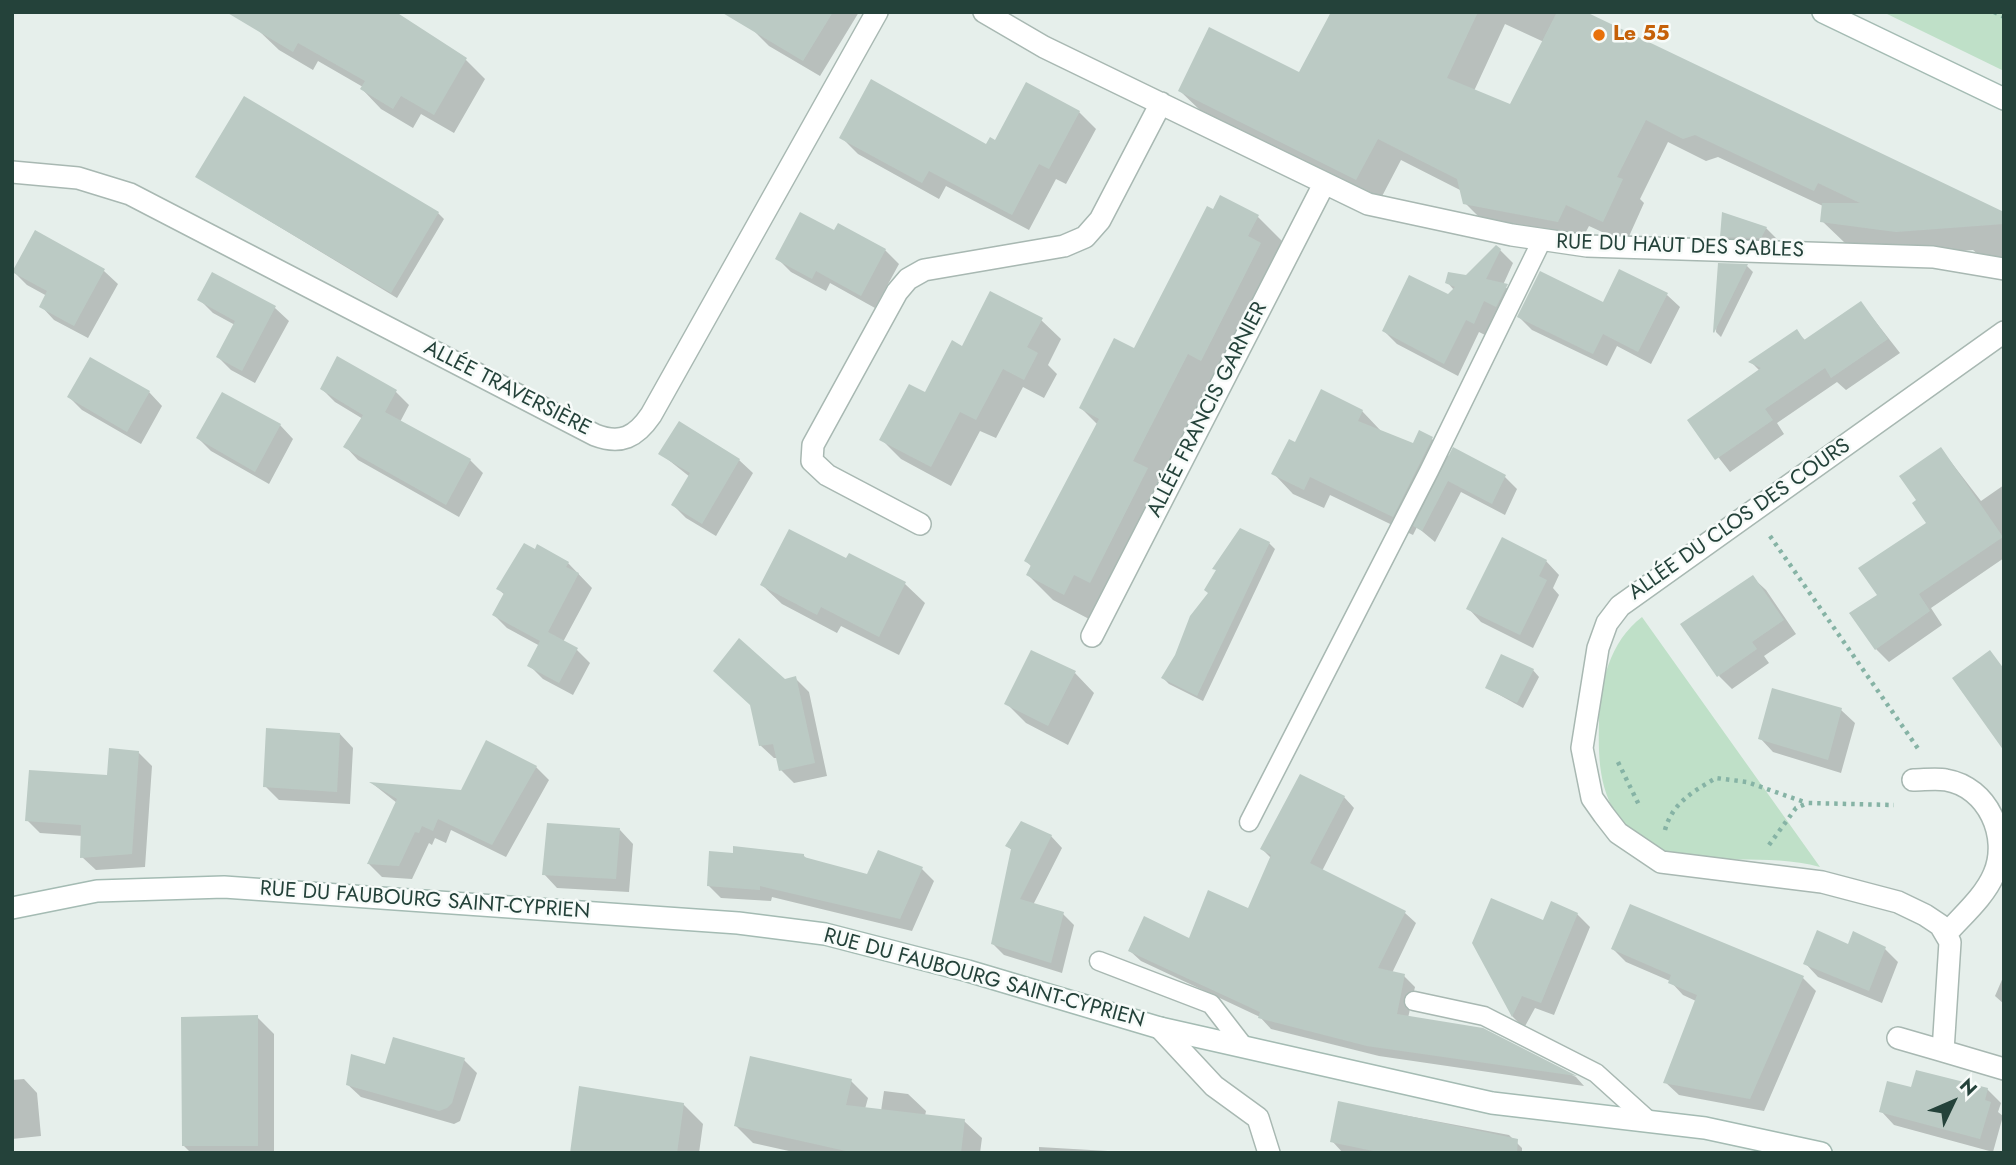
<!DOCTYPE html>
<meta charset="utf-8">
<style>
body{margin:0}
#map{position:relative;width:2016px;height:1165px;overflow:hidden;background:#e6efeb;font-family:Jost,sans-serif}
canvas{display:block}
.frame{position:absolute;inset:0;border:14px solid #24423a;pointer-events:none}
.north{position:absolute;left:1918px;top:1067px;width:70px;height:70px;-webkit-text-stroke:5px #f7fbf9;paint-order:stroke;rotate:46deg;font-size:19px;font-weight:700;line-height:28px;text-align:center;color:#24423a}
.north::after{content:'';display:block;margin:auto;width:24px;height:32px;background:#24423a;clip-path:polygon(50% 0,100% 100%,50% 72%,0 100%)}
</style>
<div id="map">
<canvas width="2016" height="1165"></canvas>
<div class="frame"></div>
<div class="north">N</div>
</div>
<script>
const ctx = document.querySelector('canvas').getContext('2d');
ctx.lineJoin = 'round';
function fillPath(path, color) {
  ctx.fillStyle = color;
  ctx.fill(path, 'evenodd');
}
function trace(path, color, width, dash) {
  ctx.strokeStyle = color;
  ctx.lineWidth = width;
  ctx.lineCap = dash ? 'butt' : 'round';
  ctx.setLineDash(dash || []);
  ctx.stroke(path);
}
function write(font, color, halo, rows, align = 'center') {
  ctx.font = font + ' Jost,sans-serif';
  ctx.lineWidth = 5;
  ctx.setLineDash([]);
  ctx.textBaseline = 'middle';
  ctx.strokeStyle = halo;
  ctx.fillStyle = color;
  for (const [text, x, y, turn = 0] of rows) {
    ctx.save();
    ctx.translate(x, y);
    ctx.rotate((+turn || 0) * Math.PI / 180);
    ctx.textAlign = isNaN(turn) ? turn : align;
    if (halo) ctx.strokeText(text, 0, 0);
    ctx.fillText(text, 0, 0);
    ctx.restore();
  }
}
fillPath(new Path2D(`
 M1883 12H2004V71Z
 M1642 617 1820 867C1767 852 1709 868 1656 850 1647 847 1639 837 1631 831 1599 802 1598 762 1599 722 1599 685 1610 641 1642 617Z`), '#bfe0c8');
fillPath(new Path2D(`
 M762 12H859L820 76 769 46 752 29Z
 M1333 12H1581L2004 214V262L1980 256 1973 250 1920 254 1845 243 1822 221 1823 206 1718 157 1706 161 1668 142 1640 199 1644 203 1626 243 1589 226 1580 243 1488 226 1465 203 1462 191 1401 160 1379 202 1203 113 1180 91 1299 74ZM1505 24 1544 42 1511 106 1474 91Z
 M259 31 465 59 485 79 454 133 421 114 413 128 381 109 362 89 363 87 318 61 313 70 279 50Z
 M1079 112 1096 129 1066 184 1056 179 1029 230 946 186 939 199 858 154 841 137 987 146Z
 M197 177 438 213 444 219 397 298Z
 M1221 198 1258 217 1283 242 1089 619 1053 600 1028 575 1032 567 1026 561 1098 425 1081 408 1135 350Z
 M1766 228 1779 241 1774 251 1735 250 1722 236Z
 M36 233 104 271 118 284 88 338 54 320 41 306 47 296 27 285 14 272Z
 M835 233 885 250 899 264 875 308 830 283 826 291 791 272 777 258Z
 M1500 250 1513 263 1503 285 1520 299 1487 336 1479 332 1458 376 1397 344 1384 331 1449 296 1454 290 1447 282 1467 277Z
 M1719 265 1747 266 1753 272 1721 337 1716 332Z
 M213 275 275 308 289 321 255 383 231 370 218 357 235 325 213 313 200 300Z
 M1667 295 1680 307 1651 364 1617 346 1607 366 1532 330 1519 317Z
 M1861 303 1900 353 1846 390 1837 382 1777 423 1784 434 1730 472 1690 421 1760 371 1751 362 1797 332 1806 341Z
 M1041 320 1061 339 1048 365 1057 374 1044 398 1023 387 996 438 980 431 951 486 901 459 881 439 926 395 962 348Z
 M338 359 396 392 409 405 400 422 470 460 483 473 459 517 358 460 345 446 363 419 335 402 322 389Z
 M149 392 162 406 141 444 82 410 69 397Z
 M1362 411 1381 431 1413 445 1432 439 1450 457 1505 477 1517 489 1505 515 1461 492 1435 542 1417 527 1413 535 1330 495 1324 508 1293 494 1274 474 1296 444Z
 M280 425 293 439 269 484 211 451 198 438Z
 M1941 449 1981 501 2004 485V558L1931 608 1942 625 1889 662 1876 649 1879 595 1929 524Z
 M661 454 739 460 753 473 716 536 686 518 673 505 690 477Z
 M1269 543 1275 549 1203 701 1169 684 1163 678 1177 656Z
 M849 555 905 584 925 603 899 655 841 626 837 633 782 604 762 585 847 560Z
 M1546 561 1559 575 1553 588 1559 595 1533 648 1481 622 1468 608Z
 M568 563 592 588 563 642 577 650 590 663 573 695 543 679 529 665 540 646 507 628 494 615 505 595 498 589Z
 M1752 577 1766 590 1796 634 1764 656 1769 663 1732 689 1719 676Z
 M1533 670 1539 677 1523 708 1487 688Z
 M1075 673 1094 693 1068 745 1026 723 1007 704Z
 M795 678 809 692 827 776 794 783 781 770 778 758H774L760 745 785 681Z
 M1841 710 1855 723 1841 773 1773 752 1760 738Z
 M340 734 353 748 350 804 279 800 265 786Z
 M487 742 536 767 549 780 506 857 451 830 446 843 435 838 432 845 429 843 412 879 382 877 369 864 397 803 373 784 462 792Z
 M138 752 152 766 145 867 96 870 82 857 83 836 40 833 27 820 109 777Z
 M1344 797 1354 808 1322 871 1405 913 1416 923 1392 973 1404 976 1415 987 1408 1018 1482 1030 1576 1077 1584 1086 1379 1056 1271 1029 1260 1017 1141 961 1130 951 1190 940 1248 911 1271 858 1262 849Z
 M620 830 633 844 629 892 557 888 544 874Z
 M1051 836 1062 848 1033 905 1063 914 1074 925 1062 973 1004 955 993 944 1013 851 1007 846Z
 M803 855 807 859 868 876 922 869 934 881 912 931 772 897 771 901 721 898 708 885Z
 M1577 914 1590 927 1554 1015 1535 1008 1524 1028 1512 1016 1544 922Z
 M1849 946 1885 949 1898 962 1882 1003 1818 977 1805 963Z
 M1613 949 1803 978 1816 991 1764 1111 1679 1095 1665 1082 1696 1001 1683 995 1670 981 1626 962Z
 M2004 975V1004L1995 996Z
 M257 1017 274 1034V1153H191L183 1145Z
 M464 1060 477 1073 460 1121 454 1124 361 1097 347 1084 386 1066Z
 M24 1079 37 1093 41 1136 12 1139V1080Z
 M851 1081 868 1098 865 1109 881 1111 884 1091 908 1094 926 1111 925 1116 964 1121 982 1138 980 1153H798L753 1143 736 1126Z
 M1912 1089H1987L2001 1103 1998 1112 2003 1116 1993 1152 1894 1125 1881 1111Z
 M1340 1103 1509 1135 1522 1148V1153H1343L1332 1141Z
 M683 1104 703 1124 699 1153H571Z
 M1039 1147 1108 1151 1109 1153H1039Z`), '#0003');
fillPath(new Path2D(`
 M226 12H396L467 58 434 115 401 96 393 109 360 89 365 81 298 43 293 52Z
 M721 12H833L803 61Z
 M1331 12H1478L1447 78 1510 104 1557 12H1586L2004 212V224L1896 232 1820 222 1822 203H1860L1818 183 1814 191 1695 135 1683 139 1646 120 1617 177 1623 179 1603 222 1566 205 1558 222 1463 204 1457 179 1378 139 1356 180 1178 91 1209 27 1299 72Z
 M871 79 986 144 990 137 995 140 1026 82 1080 111 1049 169 1039 164 1012 215 929 171 922 183 839 138Z
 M244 96 439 212 391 293 195 177Z
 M1220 195 1259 215 1248 236 1261 243 1201 361 1188 354 1133 461 1148 468 1090 583 1074 575 1064 595 1026 575 1031 565 1024 561 1099 419 1079 408 1114 338 1134 348 1207 206 1213 209Z
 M800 212 834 230 838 223 886 249 861 296 816 271 812 279 775 259Z
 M1722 212 1767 227 1761 238 1720 237Z
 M35 230 105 269 74 326 39 307 47 291 12 272Z
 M1496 245 1501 249 1486 279 1508 284 1496 307 1484 301 1474 324 1466 320 1444 364 1382 331 1409 275 1448 294 1455 287 1445 283 1448 272 1466 275Z
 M1718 263 1748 264 1714 333 1713 332Z
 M1619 269 1668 293 1638 352 1603 334 1593 354 1517 317 1540 271 1603 302Z
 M212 272 276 306 242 371 216 357 235 321 197 300Z
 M990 291 1043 318 1027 347 1038 353 1024 380 1003 369 976 420 960 412 931 467 879 440 909 384 925 392 952 340 962 346Z
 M1861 301 1888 339 1831 378 1825 368 1765 409 1773 420 1715 460 1687 420 1761 368 1748 362 1797 329 1804 340Z
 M337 356 397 390 385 412 471 459 446 505 343 447 363 415 320 389Z
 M90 357 150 391 127 432 67 397Z
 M1321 389 1363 410 1358 421 1413 443 1419 430 1433 437 1393 517 1310 477 1304 490 1271 474 1289 439 1295 442Z
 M222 392 281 424 255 472 196 438Z
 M679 421 740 459 702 524 671 505 690 473 658 454Z
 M1453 447 1506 475 1492 504 1448 481 1422 531 1413 526Z
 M1941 447 2003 537 1919 594 1930 611 1875 650 1849 613 1877 595 1858 568 1926 523 1912 503 1916 500 1899 476Z
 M1240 528 1270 542 1197 696 1161 678 1175 655 1190 616 1208 593 1204 590 1216 570 1212 569Z
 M789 529 846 558 849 553 906 582 879 637 821 607 817 615 760 585Z
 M1502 537 1547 560 1539 576 1547 580 1520 635 1466 609Z
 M524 543 535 549 537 544 569 562 566 567 579 573 548 632 578 648 559 683 527 666 540 641 492 615 504 593 496 589Z
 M1753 575 1784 620 1752 642 1757 649 1717 677 1680 624Z
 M739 638 785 679 796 676 815 763 779 771 773 744 759 746 750 705 713 671Z
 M1031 650 1076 671 1048 726 1004 704Z
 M1990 650 2004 669V751L1952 678Z
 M1501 654 1534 669 1517 703 1485 688Z
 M1772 688 1842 708 1828 760 1758 739Z
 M266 728 340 733 337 792 263 787Z
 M486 740 537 766 492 845 438 819 433 831 422 826 419 833 415 832 399 866 367 864 397 799 369 782 461 790Z
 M109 748 139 751 132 854 80 858 81 825 25 821 29 770 107 775Z
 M1300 774 1345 796 1310 863 1406 911 1378 968 1405 974 1397 1014 1483 1028 1577 1076 1367 1046 1258 1018 1260 1012 1128 951 1144 916 1189 938 1208 890 1248 908 1271 855 1260 849Z
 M1021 821 1052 835 1020 899 1064 912 1051 963 991 944 1011 849 1005 846Z
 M547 823 620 828 616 879 542 875Z
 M733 846 804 854V857L867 874 878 850 923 867 900 919 760 886V890L707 886 709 851 733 853Z
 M1491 898 1543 920 1551 901 1578 913 1541 1003 1522 996 1512 1017 1472 943Z
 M1630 904 1804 976 1750 1099 1663 1083 1697 995 1668 983 1671 975 1611 949Z
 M1817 930 1848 944 1853 931 1886 947 1869 991 1803 964Z
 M258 1015V1146H182L181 1017Z
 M393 1037 465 1058 452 1103 447 1108 439 1111 346 1085 351 1054 385 1064Z
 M750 1056 852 1079 846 1105 965 1119 961 1153H855L734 1126Z
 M1916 1070 1988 1088 1985 1100 1991 1102 1980 1139 1879 1112 1887 1081 1911 1087Z
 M579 1086 684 1103 677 1153H570Z
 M1338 1101 1518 1139 1517 1153H1383L1330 1142Z`), '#bbcac4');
const lane = new Path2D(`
 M1249 822 1429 471 1542 240
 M1099 961 1211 1004 1245 1048
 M1414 1001 1484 1016 1596 1073 1648 1120`);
const street = new Path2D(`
 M984 12 1044 47 1368 204 1512 235 1587 246 1933 257 2004 269
 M12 172 78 178 130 194 595 435C621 445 636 437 651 415L877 12
 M2004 332 1620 606 1607 623 1598 648 1582 748 1592 798 1604 815 1618 833 1661 862 1822 882 1898 902 1925 915 1940 925 1950 942 1943 1051 2004 1069
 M920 524 827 475 812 461 813 445 897 292 908 279 924 270 1064 246 1085 237 1100 220 1161 103
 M1092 636 1324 184
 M1913 780C1924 780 1936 778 1946 780 1988 787 2010 837 1994 874 1985 896 1963 915 1947 933
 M1160 1028 1214 1086 1258 1118 1269 1153
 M1898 1038 1943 1051`);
const secondary = new Path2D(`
 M1823 12 2004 99
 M12 908 97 891 224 887 738 923 825 934 968 971 1160 1028 1492 1103 1705 1128 1821 1153`);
trace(lane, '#a8b8b2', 21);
trace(street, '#a8b8b2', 24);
trace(secondary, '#a4bbb3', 24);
trace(new Path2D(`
 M1994 12 2004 17
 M1770 536 1919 750
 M1618 762 1640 807
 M1665 830C1672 803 1694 791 1716 778L1747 782 1807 803
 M1769 845 1796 808 1808 803 1894 805`), '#86b3a5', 4.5, [3.5, 5]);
trace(lane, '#fff', 18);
trace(street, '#fff', 21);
trace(secondary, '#fff', 21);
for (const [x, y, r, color] of [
 [1599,35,7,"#e8710a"]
]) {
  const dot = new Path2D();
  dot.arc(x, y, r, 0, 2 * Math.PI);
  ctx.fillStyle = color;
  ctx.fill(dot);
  trace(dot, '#f7fbf9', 2.5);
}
write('bold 21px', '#c56008', '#f7fbf9', [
 ["Le 55",1613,35]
], 'left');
write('21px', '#24423a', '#f7fbf9', [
 ["RUE DU HAUT DES SABLES",1680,247,2],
 ["ALLÉE TRAVERSIÈRE",507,389,27],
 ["ALLÉE FRANCIS GARNIER",1208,410,-63],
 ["ALLÉE DU CLOS DES COURS",1740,520,-35],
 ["RUE DU FAUBOURG SAINT-CYPRIEN",425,901,4],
 ["RUE DU FAUBOURG SAINT-CYPRIEN",984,979,15]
]);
</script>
